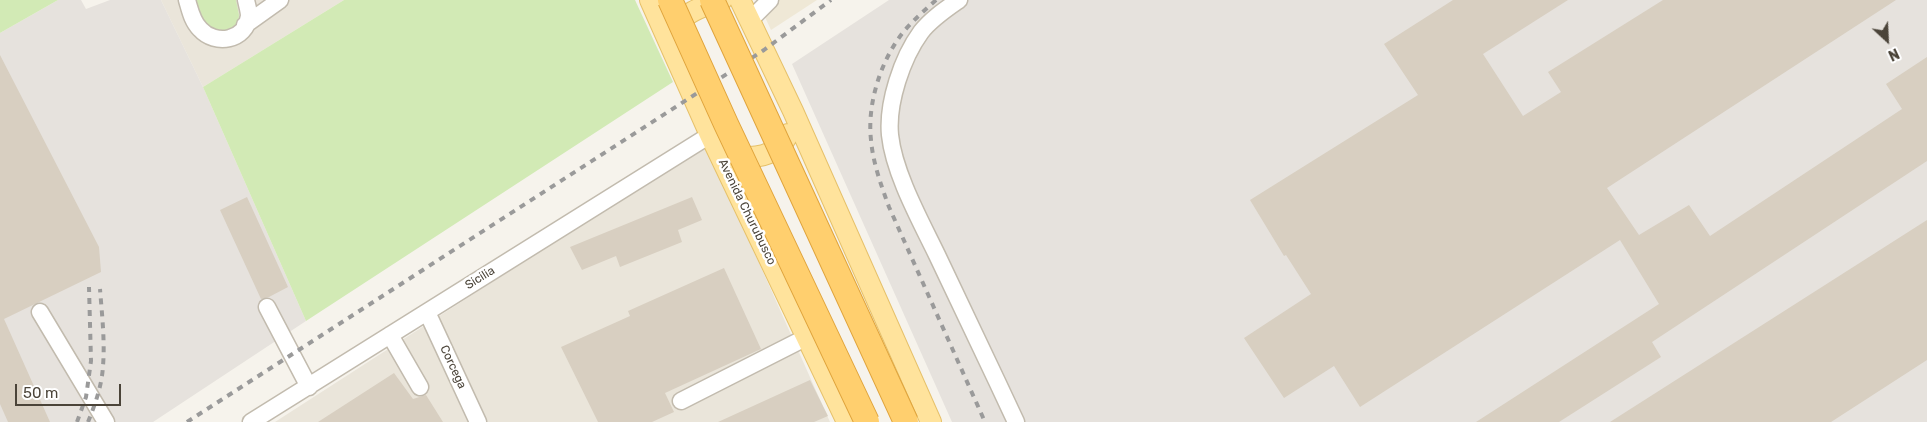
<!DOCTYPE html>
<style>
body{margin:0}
#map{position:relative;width:1927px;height:422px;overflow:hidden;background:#f6f3ec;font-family:Rubik,sans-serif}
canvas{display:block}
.north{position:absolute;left:1862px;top:15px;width:50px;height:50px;-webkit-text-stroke:4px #fff;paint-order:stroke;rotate:155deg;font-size:14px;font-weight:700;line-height:20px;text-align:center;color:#4b4439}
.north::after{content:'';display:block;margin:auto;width:18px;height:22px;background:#4b4439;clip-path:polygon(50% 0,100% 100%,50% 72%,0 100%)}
.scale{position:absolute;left:15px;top:384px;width:106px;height:22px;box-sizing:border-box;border:2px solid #4b4439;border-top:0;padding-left:6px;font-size:15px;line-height:18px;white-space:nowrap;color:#4b4439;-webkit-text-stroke:4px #fff;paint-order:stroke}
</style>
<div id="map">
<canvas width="1927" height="422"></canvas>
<div class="north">N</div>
<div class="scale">50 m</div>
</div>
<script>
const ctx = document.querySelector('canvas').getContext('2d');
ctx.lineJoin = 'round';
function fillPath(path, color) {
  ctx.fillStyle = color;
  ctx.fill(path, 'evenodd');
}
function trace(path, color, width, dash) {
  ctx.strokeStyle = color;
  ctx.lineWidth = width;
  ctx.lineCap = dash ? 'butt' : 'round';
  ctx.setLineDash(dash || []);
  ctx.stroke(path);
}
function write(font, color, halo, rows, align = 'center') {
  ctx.font = font + ' Rubik,sans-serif';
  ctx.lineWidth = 5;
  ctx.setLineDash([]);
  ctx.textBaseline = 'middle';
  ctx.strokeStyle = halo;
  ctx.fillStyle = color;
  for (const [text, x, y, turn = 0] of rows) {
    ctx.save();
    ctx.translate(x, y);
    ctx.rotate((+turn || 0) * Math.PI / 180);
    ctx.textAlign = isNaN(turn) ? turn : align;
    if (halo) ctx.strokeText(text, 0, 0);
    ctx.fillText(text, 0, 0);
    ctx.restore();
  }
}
fillPath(new Path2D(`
 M161 0H344L203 87Z
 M706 144 830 422H275Z`), '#eae5da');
fillPath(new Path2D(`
 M58 0H81L86 9 110 0H161L203 87 306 321 153 422H0V33Z
 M889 0H1927V422H952L792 64Z`), '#e6e2dd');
fillPath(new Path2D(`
 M757 0H817L771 30Z`), '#efe8d6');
fillPath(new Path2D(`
 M0 0H58L0 33Z
 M195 0H236L239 15 238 25 225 38 200 20Z
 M344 0H635L673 82 306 321 203 87Z`), '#d2eab5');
fillPath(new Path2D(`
 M1453 0H1568L1483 54 1523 116 1561 92 1548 72 1663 0H1896L1607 188 1639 235 1689 205 1710 236 1902 109 1886 84 1927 57V161L1652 342 1661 357 1559 422H1476L1659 304 1620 240 1360 407 1334 366 1284 398 1244 338 1311 294 1286 255 1284 256 1250 200 1418 95 1384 44Z
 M0 55 99 247 101 272 4 319 50 422H8L0 404Z
 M247 197 288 287 269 297 261 299 220 210Z
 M692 197 702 220 678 230 682 242 620 267 616 256 582 270 570 247Z
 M1927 220V360L1831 422H1610Z
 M724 268 761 349 665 393 674 412 652 422H598L561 347 630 316 628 311Z
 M394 373 413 399 426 395 443 422H318Z
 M810 380 828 416 814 422H718Z`), '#d8cfc1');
const minor = new Path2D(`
 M187 0C190 10 192 21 200 29 215 46 246 41 249 16 249 11 247 5 246 0
 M959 0C946 9 931 19 921 32 902 58 887 103 890 135 894 173 920 220 937 255 963 310 990 366 1016 422
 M749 21 770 0
 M245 25 280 0
 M267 307 309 387
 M40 312 106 422
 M427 312 478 422
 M390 335 420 387
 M681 401 807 337
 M251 422 710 135`);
const major = new Path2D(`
 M650 0 710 135 847 422
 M740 0 793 111 931 422
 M669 32C681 14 703 6 722 0
 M729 154C751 160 778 158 788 134`);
trace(minor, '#c2bbae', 19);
trace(major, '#e6c16a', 22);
trace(minor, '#fff', 16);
trace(major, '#ffe39c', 20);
trace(new Path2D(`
 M936 0C924 11 911 22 901 35 880 63 867 105 871 140 873 163 881 185 889 207L985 422
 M77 422 86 397 91 361 89 287
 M88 422C95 405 102 385 103 366 105 341 102 315 100 289
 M187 422 764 50 831 0`), '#9a9a9a', 4, [6, 6]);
const highwayBridge = new Path2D(`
 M670 0 726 124 867 422
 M712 0 906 422`);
trace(highwayBridge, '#e0a43c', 26, []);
trace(highwayBridge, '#ffcf6e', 24);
write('12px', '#4b4439', '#fff', [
 ["Avenida Churubusco",747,212,64],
 ["Sicilia",480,278,-32],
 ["Corcega",453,367,65]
]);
</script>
